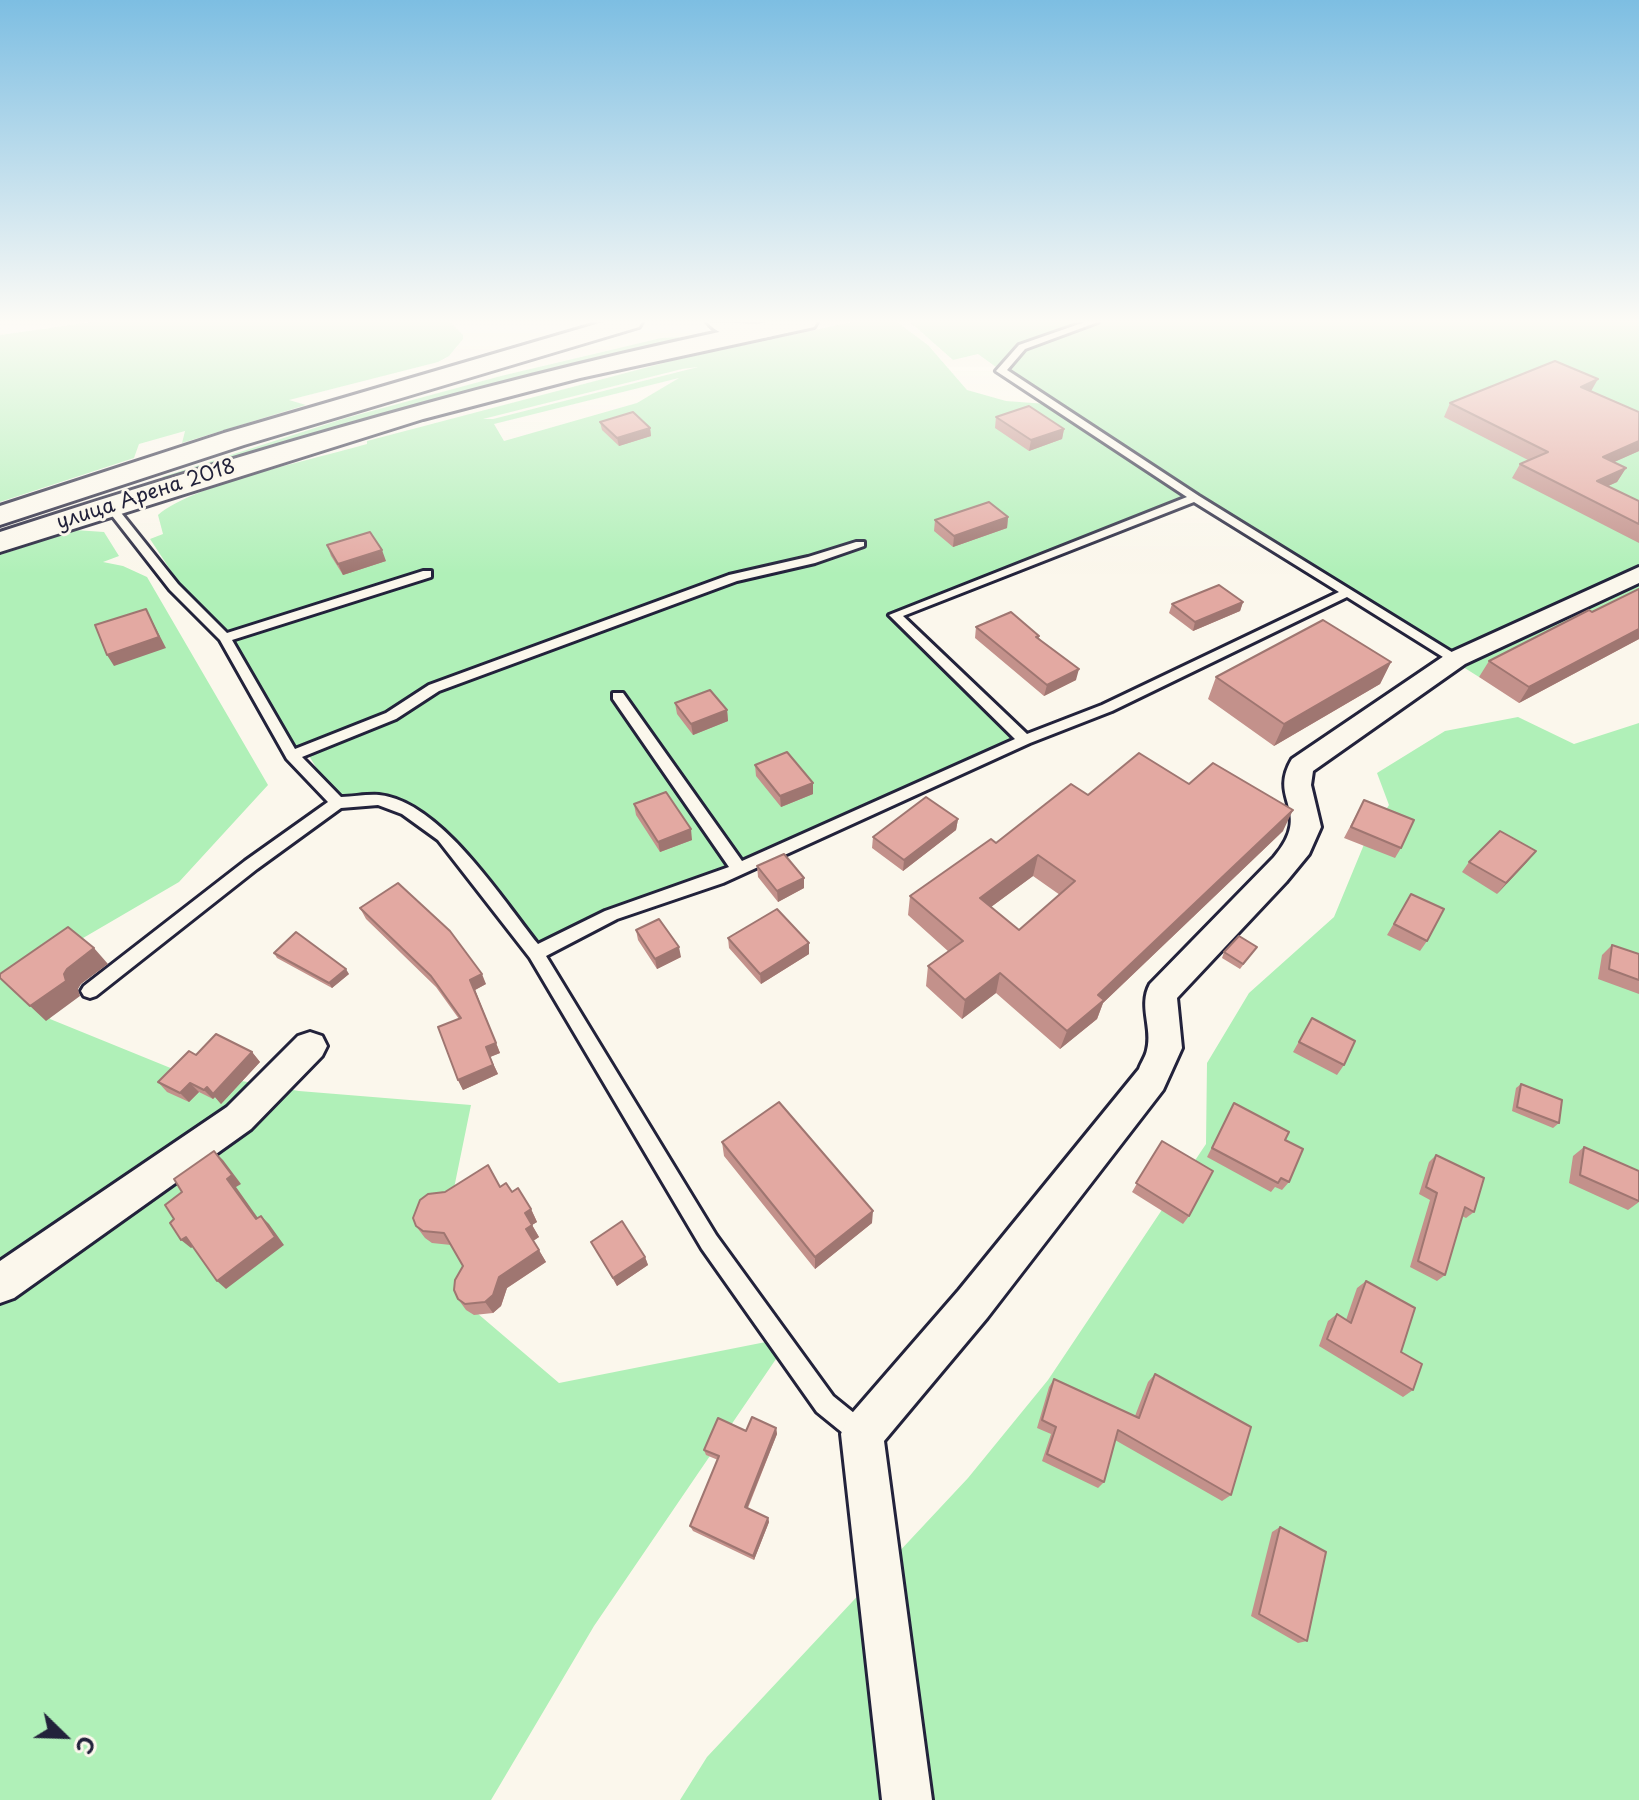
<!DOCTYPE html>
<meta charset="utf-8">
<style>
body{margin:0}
#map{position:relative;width:1639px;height:1800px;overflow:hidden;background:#fbf7ec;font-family:"Playpen Sans",sans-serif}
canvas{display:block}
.north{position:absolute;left:24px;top:1696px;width:80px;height:80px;-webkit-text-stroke:6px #fbf7ec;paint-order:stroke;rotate:113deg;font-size:22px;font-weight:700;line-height:32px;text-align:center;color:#22223b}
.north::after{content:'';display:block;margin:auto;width:28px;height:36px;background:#22223b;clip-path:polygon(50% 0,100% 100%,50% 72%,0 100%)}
</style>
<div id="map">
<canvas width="1639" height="1800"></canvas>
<div class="north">С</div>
</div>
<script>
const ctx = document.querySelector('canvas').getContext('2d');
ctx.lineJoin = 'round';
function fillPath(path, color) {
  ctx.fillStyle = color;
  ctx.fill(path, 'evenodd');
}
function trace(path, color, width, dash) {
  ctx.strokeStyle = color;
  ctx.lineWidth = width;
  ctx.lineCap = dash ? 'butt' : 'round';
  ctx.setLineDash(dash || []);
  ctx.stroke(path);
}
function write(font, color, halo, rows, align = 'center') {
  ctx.font = font + ' "Playpen Sans",sans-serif';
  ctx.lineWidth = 6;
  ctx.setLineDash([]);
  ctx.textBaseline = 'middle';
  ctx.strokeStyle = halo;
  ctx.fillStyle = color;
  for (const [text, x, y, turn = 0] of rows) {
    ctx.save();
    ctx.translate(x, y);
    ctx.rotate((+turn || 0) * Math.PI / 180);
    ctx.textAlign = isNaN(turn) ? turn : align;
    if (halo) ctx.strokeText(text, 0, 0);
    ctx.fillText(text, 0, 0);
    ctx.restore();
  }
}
fillPath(new Path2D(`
 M91 322H450L463 335V339L449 356 438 362 289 400 306 405 182 443 185 431 139 444 134 458 0 502V335Z
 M852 322H897L928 345 967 390 1006 401 1047 404 978 354 953 360 910 322H1639V597L1479 677 1195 498 896 615 1025 740 739 869 536 953 407 810 338 803 306 751 281 738 150 539 163 534 158 515C191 485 319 458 367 444V441L675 360ZM698 367 493 419H483L682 369ZM679 378 637 403 504 441 494 424Z
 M680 337 676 341C505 380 336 426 169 480L162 477 346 418 501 376 661 338Z
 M75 530 104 532 119 556 103 562 123 566 147 577 268 785 179 882 66 948 50 1019 173 1069 299 1091 471 1105 451 1203 477 1313 559 1383 791 1337 594 1626 491 1800H0V555Z
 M1518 717 1574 744 1639 723V1800H680L707 1757 968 1478 1048 1380 1206 1144 1207 1063 1249 993 1334 917 1365 842 1389 805 1377 773 1445 731Z`), '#b0f0b8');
const service = new Path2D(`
 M1085 322H1098L1025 349 1007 370 1199 496 1463 659 1461 662H1451L1347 597 1112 711 1030 743 723 883 617 919 546 956 716 1235 833 1396 870 1426 873 1434 870 1442 862 1445 854 1442 817 1412 702 1249 530 958 438 840 402 814 378 805 341 808 257 869 96 996 90 998 84 996 81 991 84 986 245 861 328 802 287 759 220 640 170 590 106 508V504H114L178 584 227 633 423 571H431V577L232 640 295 749 386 713 429 685 729 575 808 557 856 542H864V546L815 563 737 581 439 691 396 719 302 757 341 797C353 797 367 794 379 795 440 801 502 899 538 944L605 911 729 867 613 699V693H623L742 861 1015 739 889 615 1187 497 996 371 1019 345ZM1194 502 1339 592 1102 705 1027 734 903 616Z`);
const minor = new Path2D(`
 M1639 567V583L1465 664 1313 771 1311 785 1321 827 1309 854 1286 882 1177 998 1182 1048 1163 1090 987 1318 884 1441 932 1800H882L841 1434 847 1419 959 1290 1139 1069C1141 1063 1146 1056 1147 1050 1153 1028 1138 1006 1150 984L1274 857C1314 810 1267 801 1292 759L1447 654Z
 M310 1032 322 1036 327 1046 322 1056 251 1129 14 1298 0 1303V1261L227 1107 298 1036Z`);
const secondary = new Path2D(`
 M603 322H642L639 327 244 445 0 525V506L224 433Z
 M707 322 763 324 772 326 775 331 772 336C752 341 720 339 707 322Z`);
const primary = new Path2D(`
 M767 322H817L814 327 805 329 580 378 423 419 0 552V532C253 450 506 375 767 322Z`);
trace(service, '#22223b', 6);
trace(minor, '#22223b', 6);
trace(secondary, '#22223b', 6);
trace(primary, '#22223b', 6);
fillPath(service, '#fbf7ec');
fillPath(minor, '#fbf7ec');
fillPath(secondary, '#fbf7ec');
fillPath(primary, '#fbf7ec');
fillPath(new Path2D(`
 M1591 391 1639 412V451L1614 462 1626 468 1617 482 1608 486 1639 501V543L1512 478 1520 464 1528 460 1444 417 1450 403Z
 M996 417 1064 429 1062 439 1029 451 995 428Z
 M600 422 650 428 651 436 619 446 602 430Z
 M1008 517 1007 528 953 547 934 531 935 520Z
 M327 545 386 561 343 575 331 556Z
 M1639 589V639L1519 703 1479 677 1489 661Z
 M1243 602 1240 611 1193 631 1169 613 1172 604Z
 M976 627 1039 636V638L1076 680 1044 696 975 638Z
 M1391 662 1380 684 1274 746 1208 699 1216 677Z
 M675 703 727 710 728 721 693 735 677 714Z
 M755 765 813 794 781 807 756 776Z
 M1189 784 1283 831 1103 1003 1097 1019 1060 1049 996 993 962 1019 926 986 928 966 949 952 908 915 910 896 996 843 1088 795ZM1033 876 1060 895 1019 930 991 907Z
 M1364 800 1401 848 1395 858 1344 838Z
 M634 804 692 840 660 852 636 815Z
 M958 819 956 830 903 871 872 848 873 837Z
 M1469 862H1527L1497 894 1462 872Z
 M757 866 804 878V888L778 902 758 877Z
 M1411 894 1427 941 1420 951 1387 935Z
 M360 908 486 984 475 990 500 1053 490 1057 498 1074 463 1090 458 1080 459 1019 436 987 366 919Z
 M636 930 681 957 657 969 638 940Z
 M728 938 809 943V954L761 984 729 948Z
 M1612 945 1639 954V994L1598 979 1602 955Z
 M1257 947 1240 969 1222 958 1224 952Z
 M274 953 349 974 332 988 277 958Z
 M1312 1018 1344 1065 1337 1075 1293 1052Z
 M252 1052 260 1062 221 1104 215 1097 213 1099 199 1092 189 1102 167 1092 158 1082 196 1055Z
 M1521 1084 1559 1123 1553 1128 1512 1111 1516 1088Z
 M1234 1103 1285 1140 1289 1182 1282 1190 1275 1187 1271 1192 1207 1157Z
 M1162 1141 1189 1216 1183 1224 1132 1192Z
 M722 1142 872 1223 815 1269 724 1156Z
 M1584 1147 1639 1171V1202L1628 1210 1569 1183 1573 1156Z
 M1436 1155 1474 1212 1466 1218 1462 1216 1445 1275 1437 1281 1410 1267 1430 1200 1419 1194 1429 1162Z
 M500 1187 512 1192 531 1209 537 1222 532 1225 539 1237 533 1241 546 1262 507 1288 501 1306 493 1313 474 1315 466 1310 458 1299 463 1266 451 1245 432 1243 425 1238 416 1226Z
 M591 1242 645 1257 648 1265 617 1286Z
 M1366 1281 1401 1352 1413 1390 1403 1397 1319 1346 1328 1321 1337 1314 1346 1320 1357 1288Z
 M1155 1374 1231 1495 1222 1501 1115 1440 1104 1482 1098 1488 1042 1461 1051 1434 1037 1428 1049 1387 1054 1379 1135 1416 1148 1382Z
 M776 1428 777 1434 748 1508 768 1518 769 1522 754 1560 693 1531 690 1526 718 1460 706 1455 704 1450 746 1431Z
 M1280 1527 1307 1641 1298 1643 1251 1616 1272 1532Z`), '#c3918b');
fillPath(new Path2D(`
 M1598 379 1590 393 1581 387Z
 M650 428 651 436 619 446 617 438Z
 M1064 429 1062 439 1029 451 1031 440Z
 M1639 441V451L1594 471 1603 457Z
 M1626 468 1617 482 1588 495 1597 481Z
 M1008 517 1007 528 953 547 954 536Z
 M382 550 386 561 343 575 338 564Z
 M1243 602 1240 611 1193 631 1195 622Z
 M146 609 166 648 114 666 107 655Z
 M1639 629V639L1519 703 1529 687Z
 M1391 662 1380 684 1274 746 1284 724Z
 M1079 669 1076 680 1044 696 1047 685Z
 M727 710 728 721 693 735 691 724Z
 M813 783V794L781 807 780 796Z
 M1293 810 1283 831 1103 1003 1097 1019 1060 1049 1067 1031 1098 995Z
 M958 819 956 830 903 871 904 860Z
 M691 829 692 840 660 852 658 842Z
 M1536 851 1527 862 1497 894 1506 883Z
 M1038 855 1033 876 976 918 980 898Z
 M804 878V888L778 902 777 891Z
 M809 943V954L761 984 760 974Z
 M679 947 681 957 657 969 655 959Z
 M94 948 108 964 81 984 78 989 80 996 46 1021 30 1006 64 974 67 969Z
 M346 969 349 974 332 988 329 983Z
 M1000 973 996 993 962 1019 965 1000Z
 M482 974 486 984 475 990 500 1053 490 1057 498 1074 463 1090 458 1080 486 1047 470 980Z
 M252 1052 260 1062 221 1104 215 1097 213 1099 204 1090Z
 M190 1083 199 1092 189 1102 180 1093Z
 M214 1151 223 1160 241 1184 236 1187 265 1228 256 1219 227 1179Z
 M531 1209 537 1222 532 1225 539 1237 533 1241 526 1229 525 1213Z
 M873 1211 872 1223 815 1269V1257Z
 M261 1216 269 1224 284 1245 226 1289 217 1281Z
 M186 1237 196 1245 191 1248 181 1240Z
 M539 1250 546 1262 507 1288 501 1306 493 1313 485 1302 499 1277Z
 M645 1257 648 1265 617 1286 613 1278Z
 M776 1428 777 1434 746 1511 745 1507Z
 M768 1518 769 1522 754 1560 753 1556Z`), '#9f7671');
const building = new Path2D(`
 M1555 361 1598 379 1581 387 1639 412V441L1603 457 1626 468 1597 481 1639 501V524L1520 464 1548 452 1450 403Z
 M1029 406 1064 429 1031 440 996 417Z
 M633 412 650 428 617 438 600 422Z
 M989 502 1008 517 954 536 935 520Z
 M370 532 382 550 338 564 327 545Z
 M1219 585 1243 602 1195 622 1172 604Z
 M1639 589V629L1529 687 1489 661 1589 610 1592 612Z
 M146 609 159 637 107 655 95 625Z
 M1011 612 1039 636 1036 637 1079 669 1047 685 976 627Z
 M1323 620 1391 662 1284 724 1216 677Z
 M710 690 727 710 691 724 675 703Z
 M787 752 813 783 780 796 755 765Z
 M1139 753 1189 784 1213 763 1293 810 1098 995 1104 1000 1067 1031 1000 973 965 1000 928 966 963 941 910 896 991 839 996 843 1071 784 1088 795ZM1038 855 1075 881 1019 930 980 898Z
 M666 792 691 829 658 842 634 804Z
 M926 797 958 819 904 860 873 837Z
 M1364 800 1414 820 1401 848 1351 827Z
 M1500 831 1536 851 1506 883 1469 862Z
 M784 854 804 878 777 891 757 866Z
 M398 883 450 931 482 974 470 980 496 1043 486 1047 493 1065 458 1080 438 1027 461 1018 431 976 360 908Z
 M1411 894 1444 909 1427 941 1394 924Z
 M777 909 809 943 760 974 728 938Z
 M659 919 679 947 655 959 636 930Z
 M68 927 94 948 67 969 64 974 66 981 30 1006 0 978V974Z
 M296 932 346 969 329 983 274 953Z
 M1239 936 1257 947 1243 964 1224 952Z
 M1612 945 1639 954V980L1609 969Z
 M1312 1018 1355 1041 1344 1065 1299 1042Z
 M216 1034 252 1052 213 1094 207 1087 204 1090 190 1083 180 1093 158 1082 189 1051 196 1055Z
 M1521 1084 1562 1100 1559 1123 1517 1107Z
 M779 1102 873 1211 815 1257 722 1142Z
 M1234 1103 1289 1132 1285 1140 1303 1149 1289 1182 1281 1178 1278 1183 1212 1148Z
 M1162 1141 1213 1171 1189 1216 1136 1183Z
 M1584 1147 1639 1171V1201L1580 1175Z
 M214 1151 232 1175 227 1179 256 1219 261 1216 275 1237 217 1281 186 1237 181 1240 170 1223 174 1219 165 1205 182 1192 174 1179Z
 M1436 1155 1484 1178 1474 1212 1465 1207 1445 1275 1418 1261 1437 1193 1426 1187Z
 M488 1165 500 1187 506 1183 512 1192 518 1188 531 1209 525 1213 532 1225 526 1229 539 1250 499 1277 493 1295 485 1302 465 1304 458 1299 454 1290 455 1280 463 1266 444 1233 423 1231 416 1226 413 1218 420 1200 428 1194 445 1192Z
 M622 1221 645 1257 613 1278 591 1242Z
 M1366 1281 1415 1308 1401 1352 1422 1364 1413 1390 1327 1339 1337 1314 1351 1323Z
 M1155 1374 1251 1427 1231 1495 1118 1430 1104 1482 1047 1454 1056 1427 1042 1420 1054 1379 1139 1418Z
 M752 1417 776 1428 745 1507 768 1518 753 1556 690 1526 719 1456 704 1450 718 1418 746 1431Z
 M1280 1527 1326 1552 1307 1641 1259 1614Z`);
fillPath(building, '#e3a9a2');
trace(building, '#9f7671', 2);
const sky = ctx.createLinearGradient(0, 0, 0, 574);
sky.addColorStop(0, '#7dbee2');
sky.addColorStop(0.56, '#fdfbf6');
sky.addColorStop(1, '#fdfbf600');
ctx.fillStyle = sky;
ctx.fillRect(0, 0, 1639, 574);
write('20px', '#22223b', '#fbf7ec', [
 ["улица Арена 2018",146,495,-18]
]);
</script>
